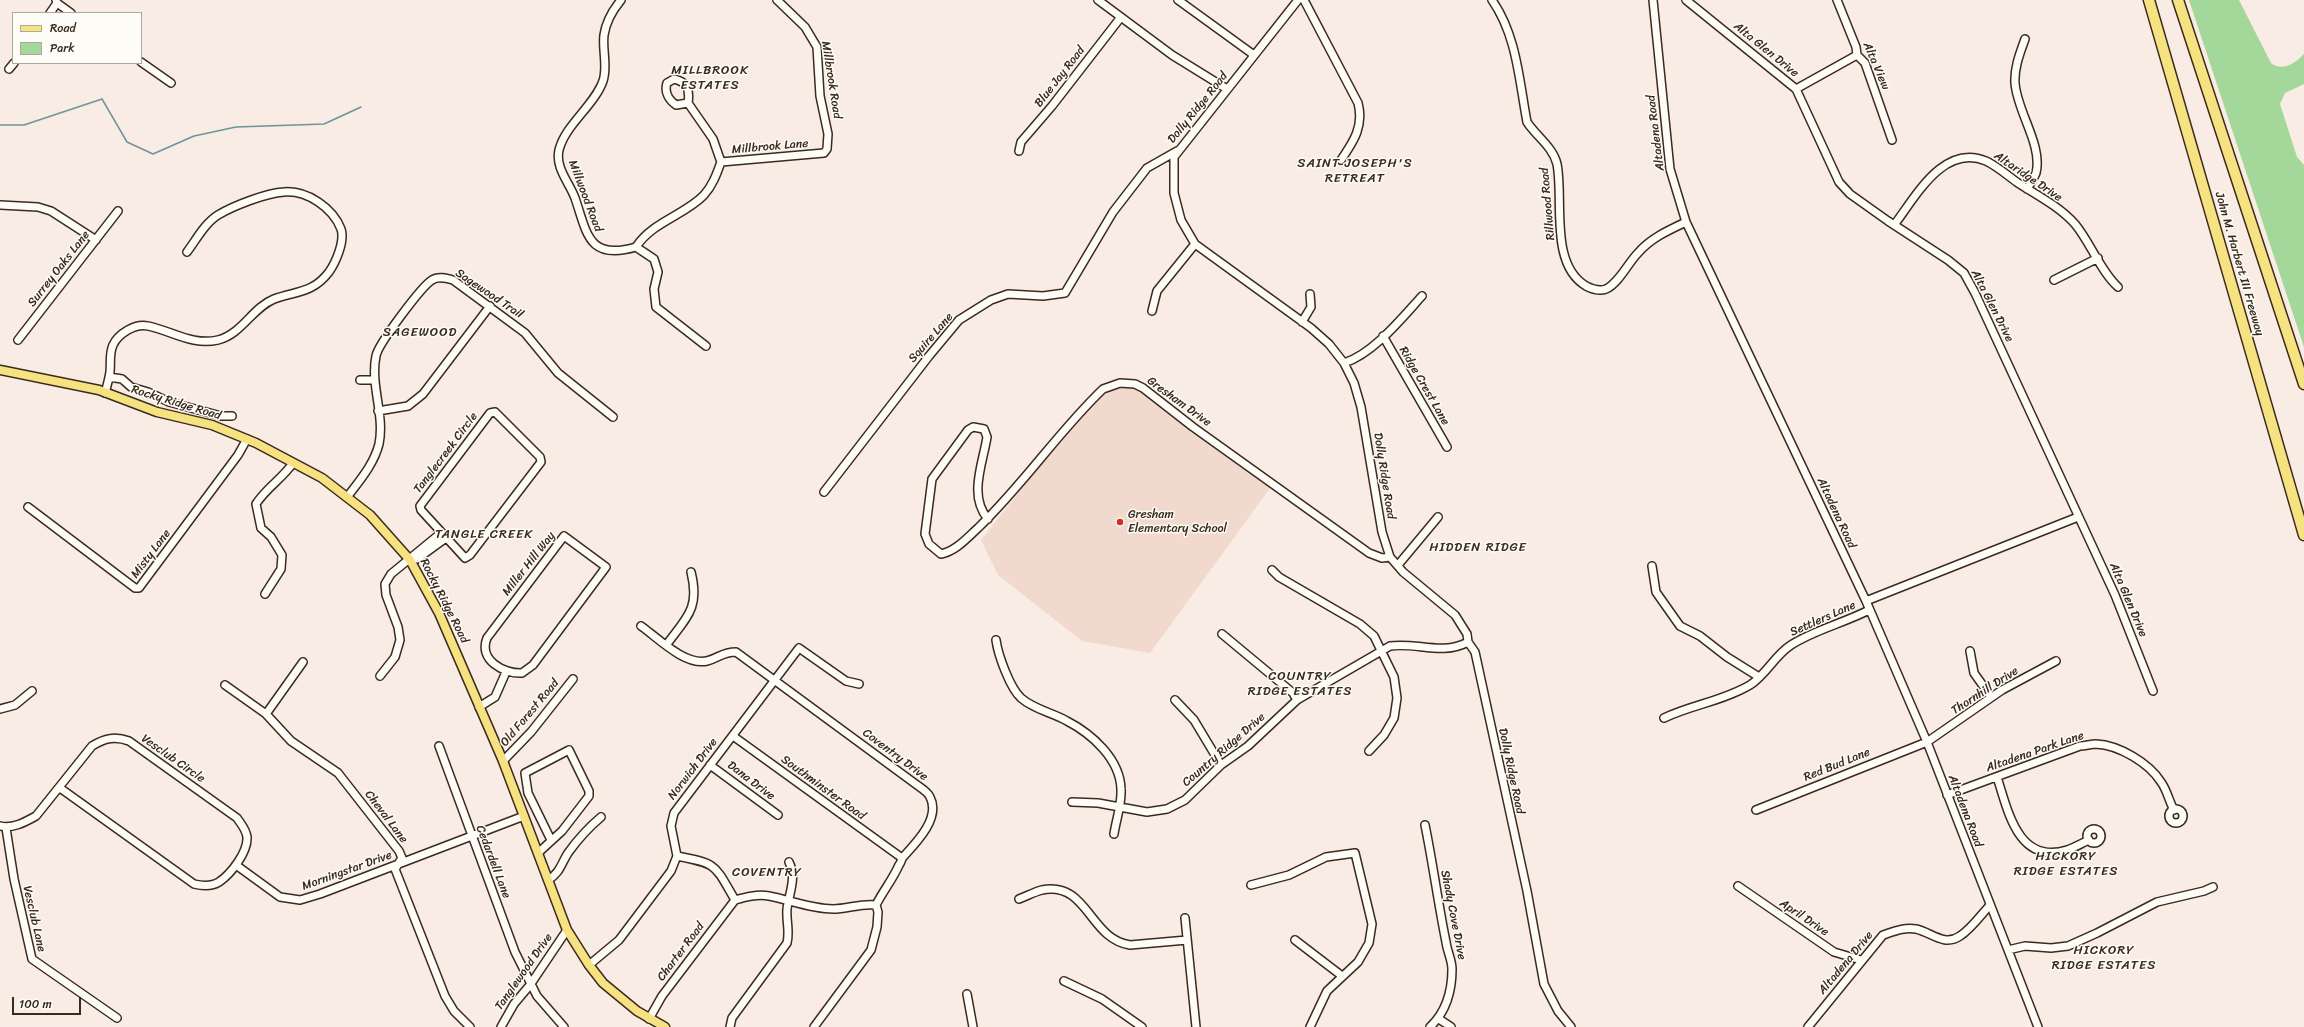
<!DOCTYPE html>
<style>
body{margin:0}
#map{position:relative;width:2304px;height:1027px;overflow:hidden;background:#f8ece4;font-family:Sriracha,sans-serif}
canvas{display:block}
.legend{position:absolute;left:12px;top:12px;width:130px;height:52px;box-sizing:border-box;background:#fdfcf7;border:1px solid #afa8a0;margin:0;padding:5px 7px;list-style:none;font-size:12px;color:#3b2a1e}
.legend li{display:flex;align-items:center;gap:8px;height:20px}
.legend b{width:20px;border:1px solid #afa8a0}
.scale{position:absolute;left:12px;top:997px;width:69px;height:18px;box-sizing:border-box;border:2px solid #3b2a1e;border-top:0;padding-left:5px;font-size:12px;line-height:14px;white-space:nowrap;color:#3b2a1e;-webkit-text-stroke:3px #fdfcf7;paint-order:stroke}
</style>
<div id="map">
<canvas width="2304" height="1027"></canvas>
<ul class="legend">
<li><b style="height:5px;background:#f6e281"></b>Road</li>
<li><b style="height:11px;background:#a4d89b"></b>Park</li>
</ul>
<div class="scale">100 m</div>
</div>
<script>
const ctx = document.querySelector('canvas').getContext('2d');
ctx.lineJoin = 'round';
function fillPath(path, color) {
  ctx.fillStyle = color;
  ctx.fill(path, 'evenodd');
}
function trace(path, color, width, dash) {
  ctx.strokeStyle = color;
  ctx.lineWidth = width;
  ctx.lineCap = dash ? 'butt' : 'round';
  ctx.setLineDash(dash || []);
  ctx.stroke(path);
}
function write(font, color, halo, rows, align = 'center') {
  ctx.font = font + ' Sriracha,sans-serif';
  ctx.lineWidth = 3;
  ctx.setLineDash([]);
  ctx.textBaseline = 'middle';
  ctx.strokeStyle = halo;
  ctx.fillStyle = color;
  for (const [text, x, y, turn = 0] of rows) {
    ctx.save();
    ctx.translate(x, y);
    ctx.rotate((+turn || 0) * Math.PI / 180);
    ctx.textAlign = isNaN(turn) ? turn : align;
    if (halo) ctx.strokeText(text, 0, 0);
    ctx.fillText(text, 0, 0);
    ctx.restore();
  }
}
fillPath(new Path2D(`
 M1121 386 1138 390 1271 487 1150 653 1082 641 998 575 981 540 1047 457 1105 392Z`), '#f2d9cd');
fillPath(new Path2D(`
 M2189 0H2239L2271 63C2282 72 2296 63 2304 54V84L2285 93 2280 104 2297 157 2304 165V347Z`), '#a4d89b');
trace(new Path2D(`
 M0 125H24L102 99 127 142 153 154 194 136 236 127 324 124 361 107`), '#6d949b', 1.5);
const minor = new Path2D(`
 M56 0 57 3 71 13
 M621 0C612 11 606 21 604 35 602 50 608 66 603 81 594 106 565 125 559 150 555 168 569 182 575 198 587 233 588 261 636 247L654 259 658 272 654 289 656 307 706 346
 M1098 0 1172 55 1227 89
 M1178 0 1254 55
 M1298 0 1174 157V193L1181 220 1195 244 1311 328 1329 344 1344 363 1354 383 1361 407 1382 532 1390 557 1403 572 1455 615 1467 634 1468 642 1475 652 1527 891 1544 984 1558 1011 1571 1027
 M1304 0 1358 103C1364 126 1354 141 1341 160
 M1492 0C1517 36 1519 80 1527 122 1536 136 1553 147 1557 164 1564 200 1549 264 1586 286 1592 289 1599 292 1606 289 1619 283 1628 263 1638 253 1651 238 1669 230 1686 222
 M1653 0 1670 169 1686 222 1866 601 1927 742 2038 1027
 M1686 0 1796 89 1839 182 1850 194 1888 221 1948 260 1964 273 1975 293 2115 595 2153 691
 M1837 0 1856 47 1857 55 1865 63 1892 140
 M50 13 57 3
 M2025 39C2020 53 2014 68 2015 83 2017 112 2043 145 2036 173 2034 178 2030 184 2027 189
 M141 62 171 83
 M9 69 14 63
 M674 79C688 82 690 91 688 103L676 105C669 100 664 92 667 83Z
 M1796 89 1857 55
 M688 103 713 139 721 162
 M1019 151 1021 142 1052 106 1121 17
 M721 162 824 153 827 149 828 134 820 96 817 47 805 27 777 0
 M0 205 38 207 51 211 96 240
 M1894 225C1915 198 1943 143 1986 161 1997 166 2008 176 2018 183 2037 195 2060 207 2075 224 2090 242 2101 272 2118 287
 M636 247C652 222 685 215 704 195 713 185 717 173 721 162
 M2054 280 2098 258
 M1152 311 1157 291 1195 244
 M1302 322 1311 307 1310 294
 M1383 336 1447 447
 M18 340 118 211
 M1344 363C1373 354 1402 318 1422 296
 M109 377 122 379 131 387 148 392 169 402 221 416H232
 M360 380H374
 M105 393C107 386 109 379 110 372 111 362 109 354 113 345 118 334 135 323 148 326 172 331 193 346 218 340 242 334 252 308 274 299 297 291 313 293 329 272 336 262 345 241 341 229 333 208 307 190 284 192 266 193 233 206 218 215 205 223 196 240 187 252
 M378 411 408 406 423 394 490 306
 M495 412 540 457 541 462 470 555 465 558 421 510 420 506 490 413Z
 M824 492 929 356 959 320 991 300 1008 294 1043 296 1065 293 1113 212 1147 168 1177 151
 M348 496C360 480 374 464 379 444 385 415 370 385 376 356 378 344 422 286 432 280 438 276 446 278 453 280L525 333 558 373 613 417
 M28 507 135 588H139L238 455 247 439
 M988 519C968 496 983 463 987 437L984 429 973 427 968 430 932 479 925 534 929 544 941 554C956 551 967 538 978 528 1024 484 1058 432 1103 389L1120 383 1135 384 1143 388 1193 427 1369 553 1382 558 1390 557
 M564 536 606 567 533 665 522 673C504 674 478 660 487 638Z
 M413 558 417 559 446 538
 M1398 565 1438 517
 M1652 566 1656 592 1680 626 1700 636 1727 657 1759 677
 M1272 570 1279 577 1360 624 1374 636 1394 677 1397 698 1394 718 1384 735 1369 751
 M265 594 281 569 282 555 271 537 261 528 256 504C266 488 282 479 293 463
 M1866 601 2078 517
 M641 626C658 638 685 666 707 661 719 658 722 652 736 652L917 785C921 788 928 792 930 797 941 818 916 843 903 857 901 860 901 863 899 865 893 879 883 891 876 905L878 912 877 927 871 950 814 1027
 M1222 634 1293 693 1297 700
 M996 640C998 655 1010 688 1021 698 1035 710 1051 712 1067 721 1092 734 1120 759 1121 789 1122 804 1116 820 1114 834
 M667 644C687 617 700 608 691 572
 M1970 651 1974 673 1991 697
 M380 676 395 657 400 640 398 627 386 595 385 584 391 574 441 533
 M225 685 266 714 291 741 338 773 399 851 402 858 395 869 445 996 454 1011 470 1027
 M1175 700 1194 720 1221 765
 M479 707 495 697 506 672
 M0 709 15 705 32 691
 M266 714 303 662
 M1664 718C1691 705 1723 701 1750 685 1766 675 1775 655 1791 645 1814 630 1844 623 1869 610
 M733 736 902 858
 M439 746 515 952 537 996 564 1027
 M503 761 531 732 573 679
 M710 765 778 815
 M1997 777C2008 811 2018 865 2067 850 2074 848 2082 843 2089 840
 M1947 795 2080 746C2085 746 2091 744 2096 744 2119 745 2149 763 2161 782 2167 790 2169 801 2174 810
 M1072 802 1098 803 1147 812 1167 809 1185 800 1221 765 1248 746 1297 700 1390 646C1417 642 1442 656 1468 642
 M2169 816a7 7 0 1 1 14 0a7 7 0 1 1-14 0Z
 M1756 810 1927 742 2002 690 2056 661
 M1425 825C1433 864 1438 903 1446 942 1447 951 1452 960 1452 969 1452 990 1446 1012 1430 1027
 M0 826C13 829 25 822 36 816L92 746C105 738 115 736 129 741L237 818C241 824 246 829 247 837 248 852 231 874 219 882 211 887 202 886 194 884L60 788
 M6 828 14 879 32 959 117 1018
 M2087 836a7 7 0 1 1 14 0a7 7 0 1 1-14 0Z
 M538 853 562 831 589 796V791L569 750 525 773 528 793 551 840
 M677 856C718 864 714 864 735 900
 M236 865 280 897 300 900 320 894 524 816
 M548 880C560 873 561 864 568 853 578 839 588 828 601 817
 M1251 885 1289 875 1326 857 1355 853 1372 924 1369 943 1358 962 1327 991 1310 1027
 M1738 886 1834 952 1861 960
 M1019 899C1027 896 1034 892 1042 890 1088 881 1089 939 1130 945L1187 940
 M735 900C746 897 757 894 769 896 790 900 811 909 833 909 848 909 861 903 876 905
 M1185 918 1196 1027
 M1295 940 1342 976
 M2008 950 2025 946 2051 948 2068 946 2097 933 2157 902 2204 891 2213 887
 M589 965 619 940 671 871 677 856 671 826 674 813 799 648 846 681 859 684
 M1064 981 1102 999 1142 1027
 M967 994 973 1027
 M649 1019 662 996 735 900
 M1439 1019 1451 1027
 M501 1027 514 1004 530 985 567 930
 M730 1027 732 1018 787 943C790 931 786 921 787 909 789 893 797 878 789 862
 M1808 1027 1883 935C1895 931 1904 927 1916 929 1931 932 1944 947 1960 936 1971 929 1981 915 1990 905`);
const major = new Path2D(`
 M0 370 99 390 157 412 212 425 256 443 322 478 370 515 410 560 439 613 503 761 567 930 589 965 603 983 637 1011 665 1027`);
const highway = new Path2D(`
 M2149 0 2304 535
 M2178 0 2304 384`);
trace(minor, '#3b2a1e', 10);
trace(major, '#3b2a1e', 11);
trace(highway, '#3b2a1e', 13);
trace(minor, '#fdfcf7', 7);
trace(major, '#f6e281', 8);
trace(highway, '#f6e281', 10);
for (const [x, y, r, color] of [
 [1120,522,4,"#c8321e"]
]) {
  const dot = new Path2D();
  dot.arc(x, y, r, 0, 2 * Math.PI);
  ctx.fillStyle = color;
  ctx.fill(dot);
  trace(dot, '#fdfcf7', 1.5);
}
write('12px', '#3b2a1e', '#fdfcf7', [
 ["Alta Glen Drive",1766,50,39],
 ["Alta View",1876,66,67],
 ["Blue Jay Road",1060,77,-52],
 ["Millbrook Road",831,80,81],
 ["Dolly Ridge Road",1198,108,-51],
 ["Altadena Road",1656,133,-97],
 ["Millbrook Lane",770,147,-5],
 ["Altaridge Drive",2028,177,34],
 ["Millwood Road",585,196,69],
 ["Rillwood Road",1548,204,-95],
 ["John M. Harbert III Freeway",2239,264,74],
 ["Surrey Oaks Lane",59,269,-52],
 ["Sagewood Trail",489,294,34],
 ["Alta Glen Drive",1992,306,63],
 ["Squire Lane",931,338,-49],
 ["Ridge Crest Lane",1424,386,60],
 ["Gresham Drive",1179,402,36],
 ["Rocky Ridge Road",176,403,17],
 ["Tanglecreek Circle",446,453,-53],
 ["Dolly Ridge Road",1384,476,81],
 ["Altadena Road",1836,513,65],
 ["Misty Lane",151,554,-53],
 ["Miller Hill Way",529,564,-52],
 ["Alta Glen Drive",2128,600,67],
 ["Rocky Ridge Road",444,601,63],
 ["Settlers Lane",1823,619,-24],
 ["Thornhill Drive",1985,691,-33],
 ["Old Forest Road",530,713,-50],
 ["Country Ridge Drive",1224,750,-41],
 ["Altadena Park Lane",2035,752,-19],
 ["Coventry Drive",895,755,37],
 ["Vesclub Circle",173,759,35],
 ["Red Bud Lane",1837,765,-22],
 ["Norwich Drive",693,769,-53],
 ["Dolly Ridge Road",1511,771,78],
 ["Dana Drive",751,781,37],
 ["Southminster Road",823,788,36],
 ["Altadena Road",1965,811,69],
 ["Cheval Lane",386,817,53],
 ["Cedardell Lane",493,862,69],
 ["Morningstar Drive",347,871,-20],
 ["Shady Cove Drive",1453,915,79],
 ["April Drive",1804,918,34],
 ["Vesclub Lane",34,919,77],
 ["Charter Road",681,952,-53],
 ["Altadena Drive",1846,963,-50],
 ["Tanglewood Drive",524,972,-55]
]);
write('12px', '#3b2a1e', '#fdfcf7', [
 ["Gresham",1128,515],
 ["Elementary School",1128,529]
], 'left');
ctx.letterSpacing = '1px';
write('13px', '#3b2a1e', '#fdfcf7', [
 ["MILLBROOK",710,71],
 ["ESTATES",710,86],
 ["SAINT JOSEPH'S",1355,164],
 ["RETREAT",1355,179],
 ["SAGEWOOD",420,333],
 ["TANGLE CREEK",484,535],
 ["HIDDEN RIDGE",1478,548],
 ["COUNTRY",1300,677],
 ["RIDGE ESTATES",1300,692],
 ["HICKORY",2066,857],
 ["RIDGE ESTATES",2066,872],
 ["COVENTRY",767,873],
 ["HICKORY",2104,951],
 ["RIDGE ESTATES",2104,966]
]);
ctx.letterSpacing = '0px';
</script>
